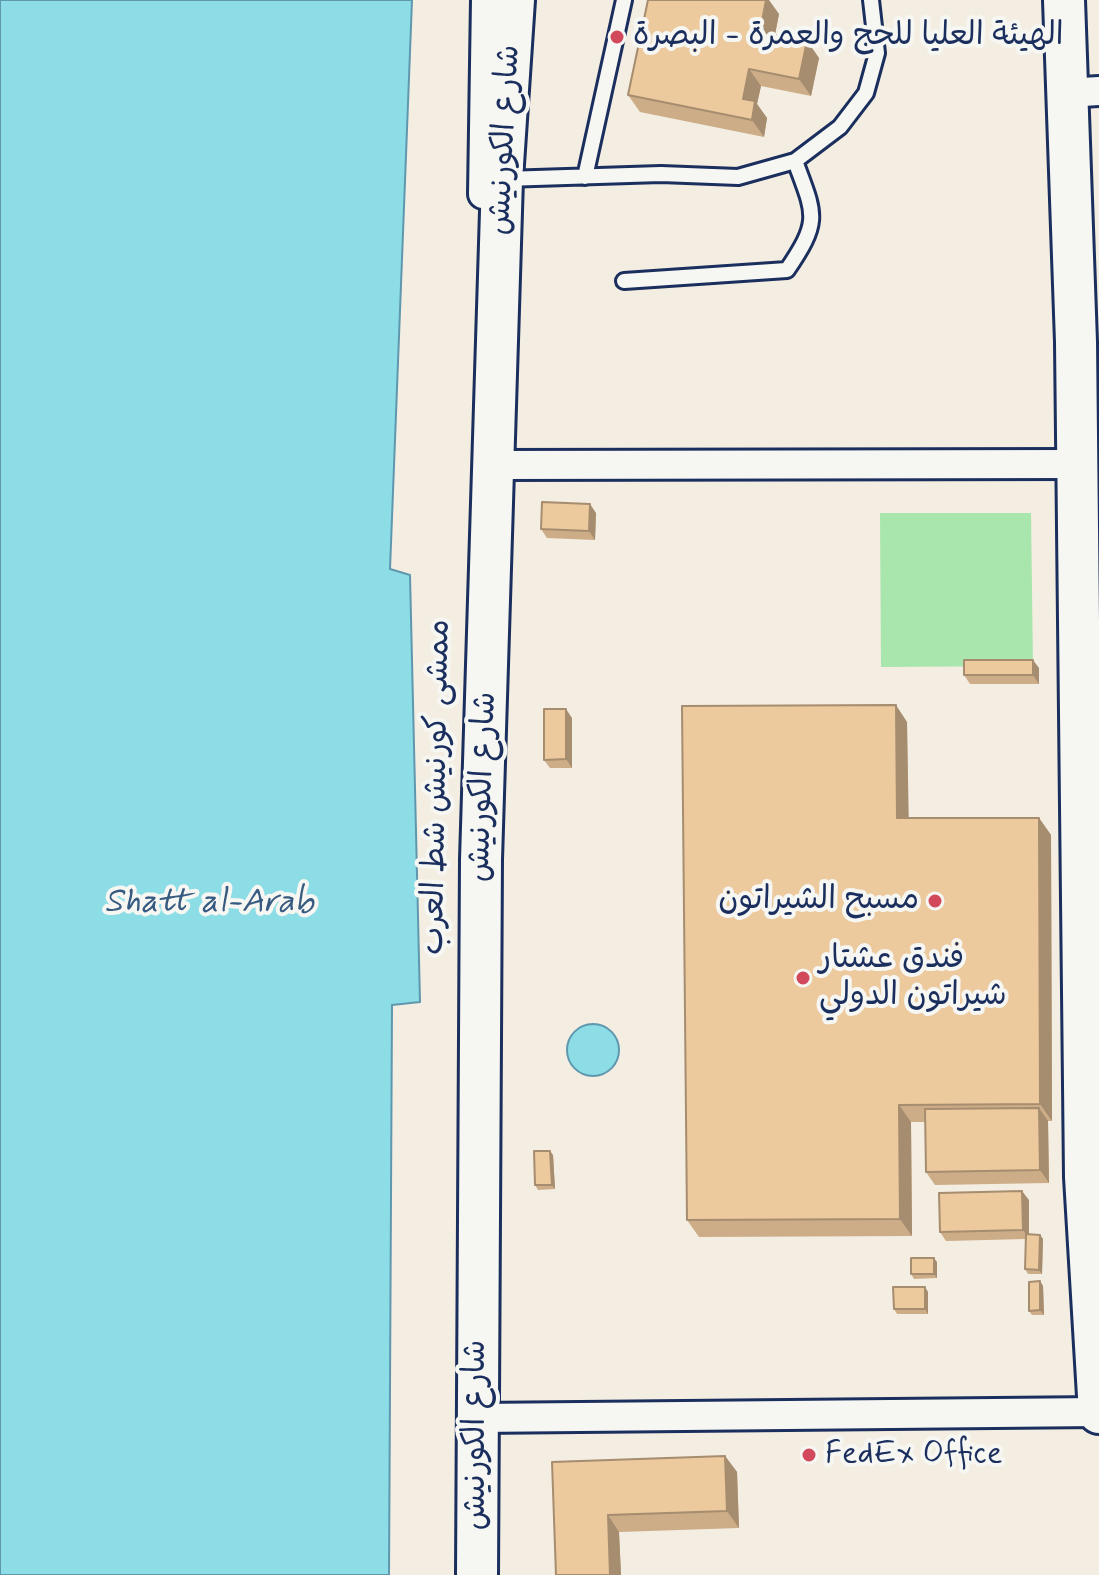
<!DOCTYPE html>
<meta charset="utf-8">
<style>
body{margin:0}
canvas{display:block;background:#f4ede1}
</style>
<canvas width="1099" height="1575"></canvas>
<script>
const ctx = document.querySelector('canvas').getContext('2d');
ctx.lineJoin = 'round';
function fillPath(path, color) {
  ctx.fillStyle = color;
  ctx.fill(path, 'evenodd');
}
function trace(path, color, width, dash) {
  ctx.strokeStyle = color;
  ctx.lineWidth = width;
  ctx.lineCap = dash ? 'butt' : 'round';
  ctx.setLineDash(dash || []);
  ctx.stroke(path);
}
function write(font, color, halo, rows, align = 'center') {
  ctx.font = font + ' Mynerve,"Playpen Sans Arabic",sans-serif';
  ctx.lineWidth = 8;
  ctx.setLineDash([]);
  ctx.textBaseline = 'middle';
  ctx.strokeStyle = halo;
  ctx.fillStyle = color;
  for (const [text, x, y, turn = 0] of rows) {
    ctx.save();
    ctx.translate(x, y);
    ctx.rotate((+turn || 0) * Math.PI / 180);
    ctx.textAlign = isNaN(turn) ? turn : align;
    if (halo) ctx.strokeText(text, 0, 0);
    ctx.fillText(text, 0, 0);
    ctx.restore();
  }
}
fillPath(new Path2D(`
 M880 513H1031L1033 666 881 667Z`), '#a9e6ad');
const water = new Path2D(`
 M0 0H412L390 569 410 575 420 1002 392 1005 389 1575H0Z
 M567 1050a26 26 0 1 1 52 0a26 26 0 1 1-52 0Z`);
fillPath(water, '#8cdde5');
trace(water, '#5f97af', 2);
const lane = new Path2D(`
 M585 177 624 0
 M504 179 661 174 738 177 795 161 840 127 866 93 877 53 871 0
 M624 281 787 270C821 220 815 215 795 161`);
const street = new Path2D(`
 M1067 93 1099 91
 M483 194 486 0
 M495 465 1076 464
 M476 1418 1099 1412`);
const secondary = new Path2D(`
 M1064 0 1076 342 1085 1177 1099 1413
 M477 1575 481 859 502 179 514 0`);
trace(lane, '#1b2f5e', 20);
trace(street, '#1b2f5e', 34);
trace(secondary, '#1b2f5e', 46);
trace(lane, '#f6f6f2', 14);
trace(street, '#f6f6f2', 28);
trace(secondary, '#f6f6f2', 40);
fillPath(new Path2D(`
 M779 14 775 35 807 41 819 58 811 96 761 86 757 104 767 118 764 137 640 112 628 95Z
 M596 513 595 540 547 538 541 529Z
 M1039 668V684H970L964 675Z
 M572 718V768H550L544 760Z
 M907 722 908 818H1039L1051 835 1052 1121H1048L1049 1183 935 1185 926 1172 925 1122H911L912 1236 699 1237 687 1220Z
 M553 1155 555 1189 538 1190 535 1185Z
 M1029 1200V1234L1040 1235 1043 1239 1042 1274H1028L1025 1269 1026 1239 946 1241 940 1232Z
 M937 1262V1278L914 1279 911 1274Z
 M1040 1281 1043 1286 1044 1315H1032L1029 1311Z
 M925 1287 928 1292V1314H897L894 1309Z
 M725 1456 737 1472 739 1528 619 1532 621 1575H556L552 1462Z`), '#ccad88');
fillPath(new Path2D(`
 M766 0H769L779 14 772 49 760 32Z
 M807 41 819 58 811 96 799 79Z
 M749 69 761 86 757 104 767 118 764 137 752 120 743 99Z
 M590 504 596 513 595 540 589 531Z
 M1033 660 1039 668V684L1033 675Z
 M896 705 907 722 909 834 897 818Z
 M566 709 572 718V768L566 759Z
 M1039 818 1051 835 1052 1121 1040 1104Z
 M899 1105 911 1122 912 1236 900 1219Z
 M1039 1108 1048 1121 1049 1183 1040 1170Z
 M550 1151 553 1155 555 1189 552 1185Z
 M1022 1191 1029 1200V1239L1023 1230Z
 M1040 1235 1043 1239 1042 1274 1039 1270Z
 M934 1258 937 1262V1278L934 1274Z
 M1040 1281 1043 1286 1044 1315 1040 1310Z
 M925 1287 928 1292V1314L925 1309Z
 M725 1456 737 1472 739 1528 727 1511Z
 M608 1515 619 1532 621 1575H610Z`), '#a68d6f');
const building = new Path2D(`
 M648 0H766L760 32 807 41 799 79 749 69 743 99 755 101 752 120 628 95Z
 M542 502 590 504 589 531 541 529Z
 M964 660H1033V675H964Z
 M896 705 897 818H1039L1040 1104 899 1105 900 1219 687 1220 682 706Z
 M544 709H566V759L544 760Z
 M1039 1108 1040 1170 926 1172 925 1109Z
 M534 1151H550L552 1185H535Z
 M1022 1191 1023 1230 940 1232 939 1193Z
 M1026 1234 1040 1235 1039 1270 1025 1269Z
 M911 1258H934V1274H911Z
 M1040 1281V1310L1029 1311V1282Z
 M893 1287H925V1309H894Z
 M725 1456 727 1511 608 1515 610 1575H556L552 1462Z`);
fillPath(building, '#edc99e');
trace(building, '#a68d6f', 2);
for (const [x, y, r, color] of [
 [617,37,8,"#d1495b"],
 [935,901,8,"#d1495b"],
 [803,978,8,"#d1495b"],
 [809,1455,8,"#d1495b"]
]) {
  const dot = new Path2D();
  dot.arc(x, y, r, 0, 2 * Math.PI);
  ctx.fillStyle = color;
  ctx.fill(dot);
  trace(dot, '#f6f6f2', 3);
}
write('32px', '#1b2f5e', '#f6f6f2', [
 ["الهيئة العليا للحج والعمرة - البصرة",633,37],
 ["مسبح الشيراتون",919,901,"right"],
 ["فندق عشتار",819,960],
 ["شيراتون الدولي",819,997],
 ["FedEx Office",825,1455]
], 'left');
write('32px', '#1b2f5e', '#f6f6f2', [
 ["شارع الكورنيش",506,140,-87],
 ["ممشى كورنيش شط العرب",438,787,-89],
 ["شارع الكورنيش",484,787,-88],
 ["شارع الكورنيش",477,1435,-90]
]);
write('italic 34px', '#375a80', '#f6f6f2', [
 ["Shatt al-Arab",209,904]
]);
</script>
